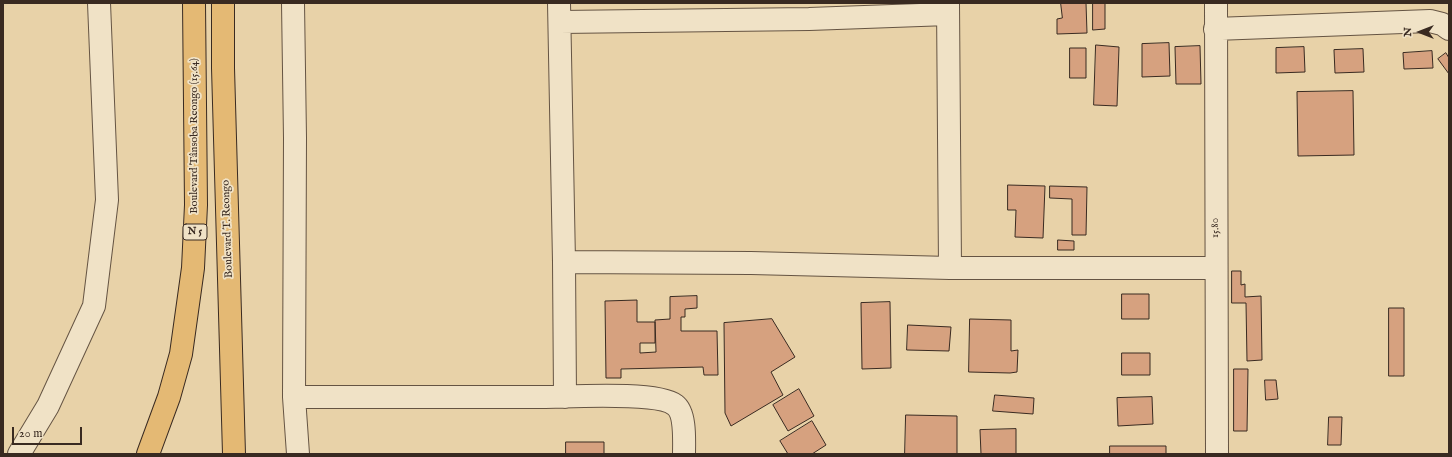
<!DOCTYPE html>
<meta charset="utf-8">
<style>
body{margin:0}
#map{position:relative;width:1452px;height:457px;overflow:hidden;background:#e8d2a8;font-family:"IM FELL English",serif}
canvas{display:block}
.frame{position:absolute;inset:0;border:4px solid #392a21;pointer-events:none}
.north{position:absolute;left:1400px;top:12px;width:40px;height:40px;-webkit-text-stroke:3px #f0e2c6;paint-order:stroke;rotate:270deg;font-size:11px;font-weight:700;line-height:16px;text-align:center;color:#392a21}
.north::after{content:'';display:block;margin:auto;width:14px;height:18px;background:#392a21;clip-path:polygon(50% 0,100% 100%,50% 72%,0 100%)}
.scale{position:absolute;left:12px;top:427px;width:70px;height:18px;box-sizing:border-box;border:2px solid #392a21;border-top:0;padding-left:5px;font-size:12px;line-height:14px;white-space:nowrap;color:#392a21;-webkit-text-stroke:3px #f0e2c6;paint-order:stroke}
</style>
<div id="map">
<canvas width="1452" height="457"></canvas>
<div class="frame"></div>
<div class="north">N</div>
<div class="scale">20 m</div>
</div>
<script>
const ctx = document.querySelector('canvas').getContext('2d');
ctx.lineJoin = 'round';
function fillPath(path, color) {
  ctx.fillStyle = color;
  ctx.fill(path, 'evenodd');
}
function trace(path, color, width, dash) {
  ctx.strokeStyle = color;
  ctx.lineWidth = width;
  ctx.lineCap = dash ? 'butt' : 'round';
  ctx.setLineDash(dash || []);
  ctx.stroke(path);
}
function write(font, color, halo, rows, align = 'center') {
  ctx.font = font + ' "IM FELL English",serif';
  ctx.lineWidth = 3.5;
  ctx.setLineDash([]);
  ctx.textBaseline = 'middle';
  ctx.strokeStyle = halo;
  ctx.fillStyle = color;
  for (const [text, x, y, turn = 0] of rows) {
    ctx.save();
    ctx.translate(x, y);
    ctx.rotate((+turn || 0) * Math.PI / 180);
    ctx.textAlign = isNaN(turn) ? turn : align;
    if (halo) ctx.strokeText(text, 0, 0);
    ctx.fillText(text, 0, 0);
    ctx.restore();
  }
}
const building = new Path2D(`
 M1061 3H1086L1087 33 1057 34V19L1062 18Z
 M1093 3H1105V29L1093 30Z
 M1169 43 1170 76 1142 77V44Z
 M1096 45 1119 47 1117 106 1094 105Z
 M1200 46 1201 84H1176L1175 47Z
 M1304 47 1305 72 1276 73V48Z
 M1070 48H1086V78H1070Z
 M1363 49 1364 72 1335 73 1334 50Z
 M1432 51 1433 68 1404 69 1403 53Z
 M1446 53 1449 58V74L1438 59Z
 M1353 91 1354 155 1298 156 1297 92Z
 M1008 185 1045 186 1043 238 1015 237 1016 210H1008Z
 M1050 186 1087 187 1086 235H1072V199L1050 198Z
 M1058 240 1074 241V250H1058Z
 M1232 271H1241V285L1245 284V297L1261 296 1262 360 1247 361 1246 303H1232Z
 M1122 294H1149V319H1122Z
 M697 296V308L685 309V317H681V331H717L718 375H704L703 367 621 369V378H606L605 301 637 300V322H655V343H640V353L656 352 655 320 670 319V297Z
 M890 302 891 368 862 369 861 303Z
 M1389 308H1404V376H1389Z
 M772 319 795 357 771 372 783 395 731 426 725 413 724 323Z
 M970 319 1011 320V351L1018 350 1017 372 1010 373 969 372Z
 M908 325 951 327 949 351 907 350Z
 M1122 353H1150V375H1122Z
 M1234 369H1248L1247 431H1234Z
 M1265 380H1276L1278 399 1266 400Z
 M799 389 814 416 788 431 773 405Z
 M995 395 1034 398 1033 414 993 411Z
 M1152 397 1153 424 1118 426 1117 398Z
 M906 415 957 416V454H905Z
 M1329 417H1342L1341 445H1328Z
 M812 421 826 445 812 454H788L780 441Z
 M1016 429V454H981L980 430Z
 M566 442H604V454H566Z
 M1110 446H1166V454H1110Z`);
fillPath(building, '#d6a17f');
trace(building, '#392a21', 1);
const minor = new Path2D(`
 M293 3 295 138 294 397 298 454
 M559 3 564 262 565 397
 M948 3 950 268
 M1216 3 1217 454
 M560 22 809 19 948 14
 M1215 29 1430 21 1442 24 1449 29
 M564 262 751 263 950 268H1216
 M294 397C377 397 460 397 542 397 568 397 657 391 675 405 686 413 684 442 684 454
 M19 454 48 406 94 306 107 200 99 3`);
const highway = new Path2D(`
 M223 3V68L234 454
 M148 454 169 397 181 354 193 268 196 205 194 3`);
trace(minor, '#655443', 24);
trace(highway, '#392a21', 24);
trace(minor, '#f0e2c6', 22);
trace(highway, '#e4b974', 22);
for (const [x, y, w] of [
 [195,232,24]
]) {
  const box = new Path2D();
  box.roundRect(x - w / 2, y - 8, w, 16, 3);
  ctx.fillStyle = '#f0e2c6';
  ctx.fill(box);
  trace(box, '#392a21', 1);
}
write('bold 10px', '#392a21', null, [
 ["N 5",195,232]
]);
write('11px', '#392a21', '#f0e2c6', [
 ["Boulevard Tânsoba Reongo (15.64)",195,136,-90],
 ["15.80",1216,228,-90],
 ["Boulevard T. Reongo",228,229,-92]
]);
</script>
